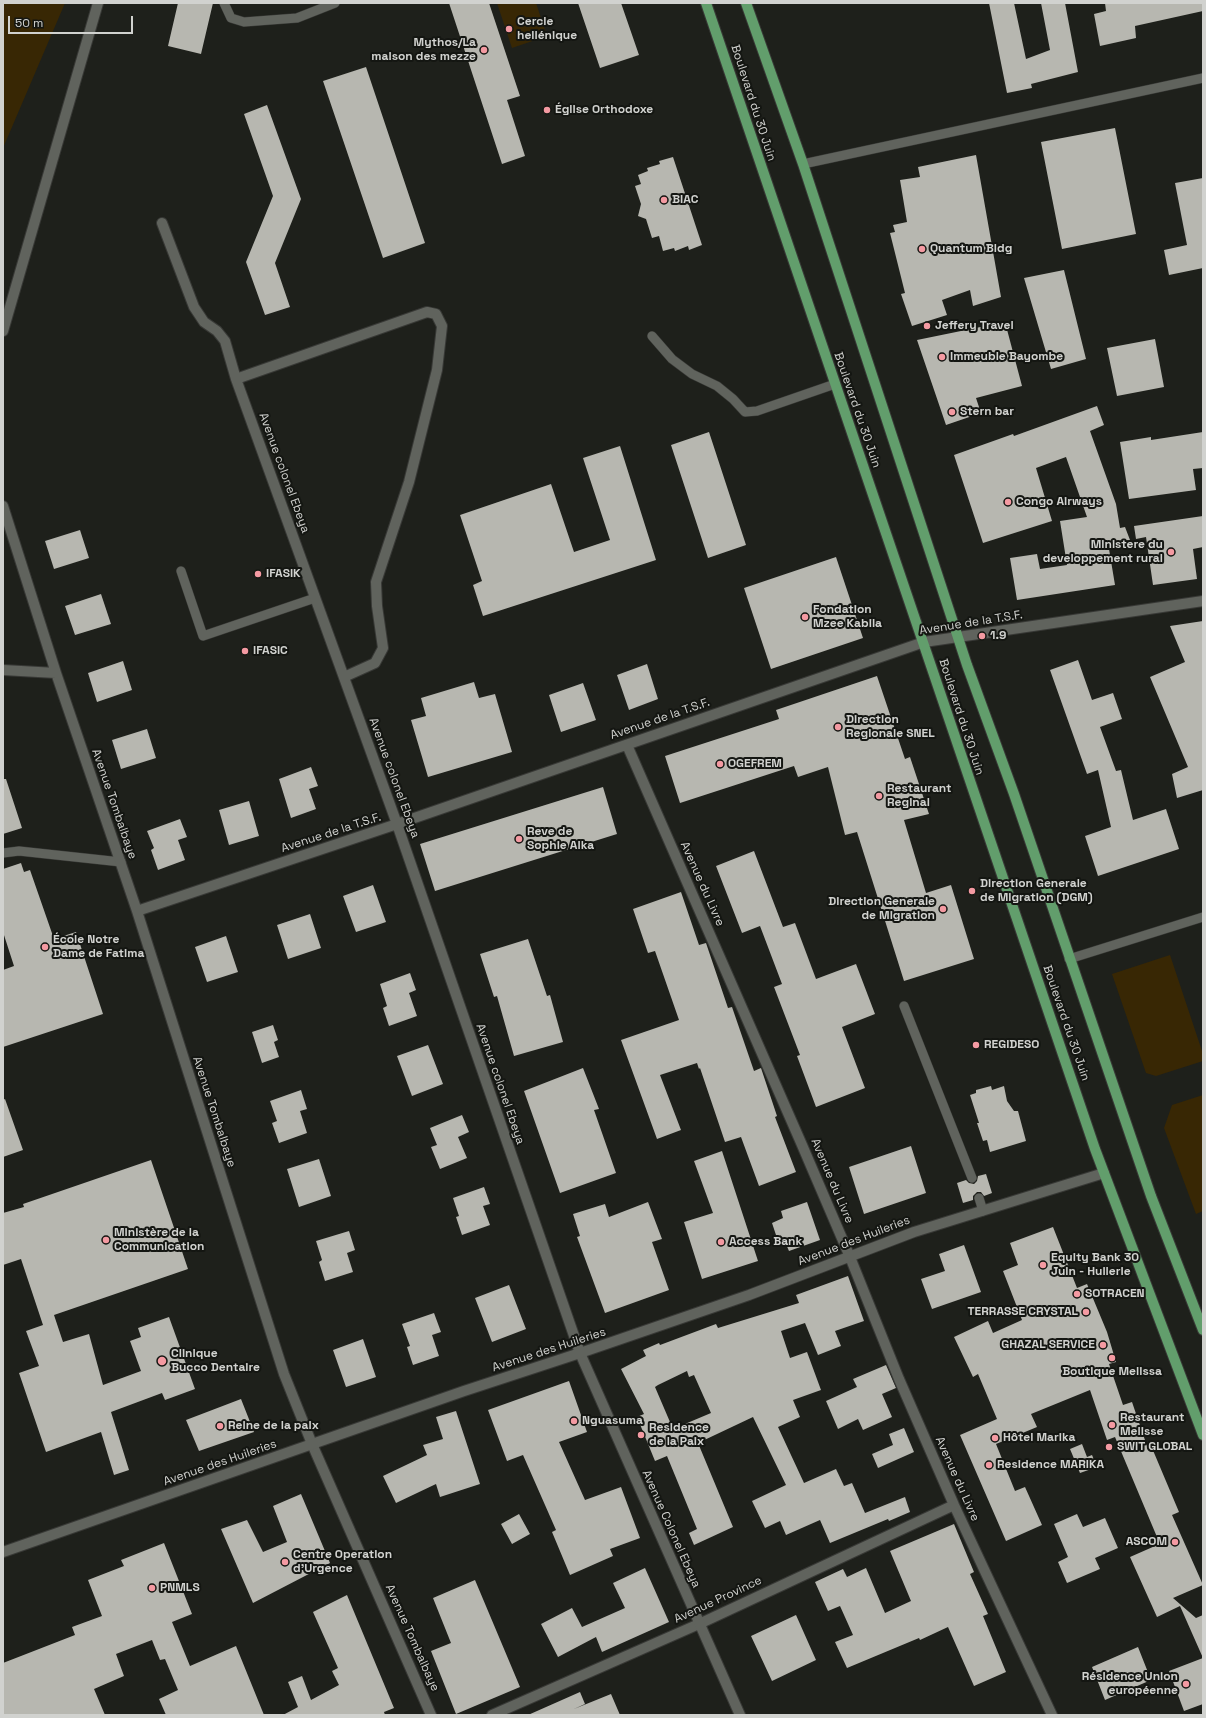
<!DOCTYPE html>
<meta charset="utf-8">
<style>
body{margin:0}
#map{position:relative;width:1206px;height:1718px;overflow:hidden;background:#1e201b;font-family:"Space Grotesk",sans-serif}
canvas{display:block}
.frame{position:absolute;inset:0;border:4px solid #d1d2cf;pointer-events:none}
.scale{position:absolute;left:8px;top:16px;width:125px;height:18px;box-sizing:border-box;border:2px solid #d1d2cf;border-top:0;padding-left:5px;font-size:12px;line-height:14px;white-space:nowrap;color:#d1d2cf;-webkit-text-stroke:3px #141612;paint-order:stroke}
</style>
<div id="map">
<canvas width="1206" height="1718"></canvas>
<div class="frame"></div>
<div class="scale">50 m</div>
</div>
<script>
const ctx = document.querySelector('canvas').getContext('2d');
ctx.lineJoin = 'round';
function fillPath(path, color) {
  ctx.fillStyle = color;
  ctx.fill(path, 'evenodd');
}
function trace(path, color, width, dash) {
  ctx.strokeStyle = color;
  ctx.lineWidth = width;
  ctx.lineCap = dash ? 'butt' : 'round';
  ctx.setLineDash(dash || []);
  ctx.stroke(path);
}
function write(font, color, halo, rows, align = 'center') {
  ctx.font = font + ' "Space Grotesk",sans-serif';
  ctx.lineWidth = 4;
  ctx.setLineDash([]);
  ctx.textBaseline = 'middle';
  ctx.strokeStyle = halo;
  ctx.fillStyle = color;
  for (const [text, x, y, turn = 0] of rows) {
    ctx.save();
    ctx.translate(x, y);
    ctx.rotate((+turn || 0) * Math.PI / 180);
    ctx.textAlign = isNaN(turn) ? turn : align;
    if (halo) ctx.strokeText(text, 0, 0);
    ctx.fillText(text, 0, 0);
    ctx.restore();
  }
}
fillPath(new Path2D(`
 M3 3H65L3 148Z
 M497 3H536L547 36 512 48Z
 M1170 955 1203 1054V1061L1156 1076 1146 1073 1112 974Z
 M1203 1095V1211L1196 1214 1164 1128 1172 1105Z`), '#382704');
fillPath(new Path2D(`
 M178 3H213L201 54 168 46Z
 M449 3H489L520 96 507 100 525 156 502 164Z
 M578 3H621L639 55 600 68Z
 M989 3H1014L1026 59 1050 50 1041 3H1065L1078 72 1031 84 1032 88 1007 93Z
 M1105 3H1203V11L1135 26 1136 38 1100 46 1094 14 1106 11Z
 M366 67 425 243 383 258 323 81Z
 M267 105 301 199 275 263 290 307 265 315 246 262 273 196 244 114Z
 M1115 128 1136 234 1062 249 1041 142Z
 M976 155 1001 297 973 306 970 290 942 300 947 315 912 326 901 294 905 293 890 233 895 232 893 225 907 222 900 180 920 177 918 167Z
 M673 157 702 245 689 250 688 246 675 251 674 248 663 251 659 236 652 238 646 219 638 216 641 204 635 186 641 184 638 175 648 171 647 168 660 164 659 161Z
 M1203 178V268L1169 275 1164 250 1187 245 1175 183Z
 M1064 270 1086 359 1051 369 1024 278Z
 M1005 322 1022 386 976 398 981 413 946 425 917 340Z
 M1155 339 1164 387 1117 396 1107 348Z
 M1097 406 1104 425 1090 431 1116 504 1120 528 1125 527 1130 540 1108 543 1115 585 1017 600 1010 558 1037 554 1040 569 1067 565 1060 521 1087 517 1066 457 1036 468 1052 521 983 543 954 455 1013 434 1014 436Z
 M709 432 746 545 708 558 671 445Z
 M1203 432V468L1193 469 1196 490 1129 499 1120 442 1151 437V440Z
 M620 446 656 560 483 616 473 585 482 581 460 515 551 484 574 552 610 540 583 458Z
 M1203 516V547L1193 549 1197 579 1153 585 1146 537 1136 539 1134 526Z
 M80 530 89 558 54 569 45 541Z
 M836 557 863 638 771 669 744 588Z
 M101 594 111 624 75 635 65 606Z
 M1203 621V790L1177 798 1172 774 1188 767 1150 677 1185 662 1170 626Z
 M1078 660 1092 700 1113 693 1122 719 1100 727 1116 771 1121 770 1133 820 1166 809 1179 849 1098 876 1085 836 1111 827 1098 770 1087 774 1050 670Z
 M123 661 132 690 97 702 88 673Z
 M647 664 658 699 629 710 617 675Z
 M877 676 905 759 910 757 929 814 904 820 926 893 951 885 974 959 904 981 857 832 845 835 828 767 798 777 794 766 680 803 665 756 779 719 776 710Z
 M474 682 479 698 495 694 512 752 428 777 411 720 426 716 421 698Z
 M583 683 596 720 561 732 549 695Z
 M147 729 156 758 121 769 112 740Z
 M311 767 318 786 309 789 316 809 291 818 279 779Z
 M3 779H6L22 828 3 834Z
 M603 787 617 834 435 891 420 844Z
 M249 801 259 836 229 845 219 810Z
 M180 819 187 837 178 840 185 860 158 870 151 850 154 848 147 831Z
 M754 851 783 927 795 923 816 979 856 964 875 1014 842 1027 865 1088 816 1107 797 1056 800 1055 774 987 782 984 760 926 742 933 716 866Z
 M21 863 24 872 30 870 54 939 76 932 103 1014 3 1047V970L14 966 3 932V869Z
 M373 885 386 922 356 932 343 896Z
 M681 892 699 945 706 943 728 1008 732 1007 754 1071 761 1068 777 1116 775 1117 796 1172 759 1186 741 1137 725 1142 700 1068 699 1069 697 1063 660 1075 681 1130 657 1139 621 1040 679 1020 655 951 648 953 633 909Z
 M310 914 321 948 288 959 277 925Z
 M226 936 238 972 207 982 195 947Z
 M528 939 547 996 550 995 563 1042 514 1056 497 996 494 997 480 954Z
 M410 973 416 990 409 993 417 1016 389 1026 383 1008 387 1006 380 984Z
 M273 1025 278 1040 274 1042 279 1057 262 1063 252 1032Z
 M428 1045 443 1084 412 1096 397 1056Z
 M583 1068 599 1109 594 1110 616 1173 560 1193 524 1091Z
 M991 1086 992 1090 1004 1086 1007 1101 1014 1111H1018L1026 1141 990 1152 987 1140 983 1141 977 1123H979L970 1095 976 1093V1090Z
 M301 1090 307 1109 300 1111 307 1133 279 1143 272 1123 277 1121 270 1101Z
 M5 1099 23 1150 3 1157V1100Z
 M462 1115 469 1132 458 1137 467 1158 440 1169 431 1147 437 1145 430 1128Z
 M911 1146 926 1193 864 1214 849 1167Z
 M722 1151 758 1261 702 1279 684 1222 713 1213 694 1161Z
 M319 1159 331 1196 299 1207 287 1169Z
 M151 1160 188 1269 54 1315 63 1342 89 1334 103 1385 141 1371 130 1341 141 1337 138 1328 169 1317 195 1389 165 1400 162 1393 111 1412 129 1470 114 1475 101 1432 46 1452 19 1373 39 1366 26 1331 43 1325 21 1259 3 1265V1213L24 1207 23 1204Z
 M986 1174 992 1193 984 1196 981 1192H977L973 1196V1200L963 1203 957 1183 966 1180 969 1183 974 1184 977 1181 978 1176Z
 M484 1187 490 1204 483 1206 490 1225 462 1235 456 1217 459 1216 453 1198Z
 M648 1202 662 1239 652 1242 669 1290 605 1313 577 1237 580 1236 573 1214 605 1204 609 1217Z
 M807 1202 820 1240 789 1251 785 1242 779 1244 772 1223 783 1218 781 1211Z
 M1053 1227 1077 1288 1087 1284 1107 1332 1116 1362 1109 1364 1123 1405 1132 1402 1148 1449 1152 1448 1179 1512 1172 1515 1203 1585 1173 1598 1196 1618 1203 1615V1658L1180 1606 1157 1617 1130 1557 1155 1546 1152 1539 1157 1537 1115 1437 1107 1440 1090 1390 1031 1414 1037 1427 996 1444 1015 1491 1025 1487 1042 1525 1006 1541 960 1435 997 1419 978 1374 973 1377 954 1337 988 1321 993 1333 1022 1320 1003 1271 1018 1265 1010 1243Z
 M349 1231 355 1250 347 1253 353 1272 325 1281 319 1262 322 1260 316 1241Z
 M964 1245 981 1292 932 1309 921 1279 945 1271 939 1254Z
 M848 1276 864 1321 835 1331 841 1346 818 1355 805 1323 781 1331 790 1358 807 1352 821 1390 793 1400 800 1417 778 1427 804 1483 836 1469 844 1486 852 1483 865 1513 905 1497 910 1512 889 1521 888 1519 830 1543 820 1520 786 1535 780 1521 765 1528 752 1501 786 1485 753 1417 698 1443 733 1527 694 1545 689 1533 697 1529 667 1456 655 1461 637 1417 644 1414 621 1369 646 1356 643 1350 659 1343 660 1345 716 1324 718 1328 799 1303 796 1295ZM687 1371 689 1377 694 1375 711 1413 673 1429 655 1387 658 1385Z
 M509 1285 526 1329 492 1342 475 1298Z
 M434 1313 441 1332 432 1335 439 1356 413 1365 407 1347 410 1346 402 1324Z
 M363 1339 376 1377 346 1387 333 1350Z
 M886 1365 896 1388 882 1394 892 1417 863 1430 858 1419 838 1429 826 1401 857 1387 853 1379Z
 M569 1381 587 1432 559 1442 585 1500 621 1487 640 1538 610 1549 613 1556 570 1575 552 1532 556 1530 523 1455 507 1461 488 1410Z
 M241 1399 254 1432 199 1451 186 1420Z
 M456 1411 480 1484 440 1497 436 1484 396 1503 383 1476 427 1455 423 1445 443 1439 436 1417Z
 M904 1428 914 1452 878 1468 872 1454 893 1445 889 1434Z
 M1082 1444 1087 1457 1092 1455 1097 1467 1080 1473 1070 1449Z
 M301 1494 330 1563 253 1603 221 1529 247 1520 263 1552 287 1542 273 1506Z
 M519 1514 530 1534 512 1544 501 1524Z
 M1077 1514 1083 1527 1105 1518 1118 1548 1095 1558 1100 1569 1067 1583 1058 1562 1068 1557 1054 1524Z
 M954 1524 974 1572 970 1574 988 1614 983 1616 1006 1672 974 1686 948 1627 920 1640 919 1638 847 1668 835 1642 853 1635 840 1606 828 1611 815 1582 843 1569 847 1577 866 1568 885 1613 911 1601 890 1551Z
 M164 1543 192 1614 172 1622 190 1666 236 1646 264 1715H166L159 1699 178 1690 165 1659 160 1660 152 1640 116 1654 124 1676 94 1689 105 1715H3V1663L75 1635 72 1627 102 1616 88 1580 124 1566 121 1560Z
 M645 1568 669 1622 602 1652 596 1637 558 1657 541 1624 572 1608 582 1627 625 1608 613 1583Z
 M475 1580 520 1687 456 1714 431 1651 451 1643 433 1598Z
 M347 1595 394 1708 384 1712 385 1715H283L298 1707 288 1682 302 1676 311 1700 339 1685 332 1671 338 1668 313 1612Z
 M796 1615 816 1660 772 1681 751 1636Z
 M1138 1647 1151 1680 1105 1700 1092 1667Z
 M1203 1658V1704L1184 1711 1169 1671Z
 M580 1692 585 1704 574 1709 611 1694 620 1715H528Z`), '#b7b7b0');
const service = new Path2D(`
 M224 3 231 18 244 22 297 18 335 3
 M803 164 1203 78
 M652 336 672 359 692 374 717 386 733 399 745 412 757 411 835 384
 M181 571 203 636 315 598
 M3 853 19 851 121 862
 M1069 959 1203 917
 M904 1006 972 1178
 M979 1198 983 1211`);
const minor = new Path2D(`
 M162 223 194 307 204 322 217 331 225 341 236 379 397 824 580 1353
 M3 331 98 3
 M236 379 427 312 436 314 442 326 437 370 409 482 376 582 377 606 383 648 375 663 344 677
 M3 506 56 673 137 911 284 1374 312 1444 431 1715
 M3 670 56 673
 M627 745 802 1145 850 1257 899 1379 954 1505 1052 1715
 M137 911 397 824 924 642 1203 601
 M492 1715 699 1624 954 1505`);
const tertiary = new Path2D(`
 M580 1353 740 1715`);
const secondary = new Path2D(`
 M3 1552 464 1391 580 1353 749 1295 914 1232 1104 1173`);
const primary = new Path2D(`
 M706 3 1095 1149 1203 1435
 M746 3 803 164 967 665 1014 794 1151 1196 1203 1330`);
trace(service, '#383936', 10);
trace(minor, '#383936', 12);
trace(tertiary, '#383936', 12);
trace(secondary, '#383936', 12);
trace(primary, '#383936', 12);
trace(service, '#60635d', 9);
trace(minor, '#60635d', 10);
trace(tertiary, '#60635d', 10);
trace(secondary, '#60635d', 10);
trace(primary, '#629e6c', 10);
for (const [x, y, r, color] of [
 [509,29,4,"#f49aa2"],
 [484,50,4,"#f49aa2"],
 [547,110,4,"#f49aa2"],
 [664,200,4,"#f49aa2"],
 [922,249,4,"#f49aa2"],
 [927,326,4,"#f49aa2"],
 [942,357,4,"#f49aa2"],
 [952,412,4,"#f49aa2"],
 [1008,502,4,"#f49aa2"],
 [1171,552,4,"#f49aa2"],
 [258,574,4,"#f49aa2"],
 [805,617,4,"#f49aa2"],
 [982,636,4,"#f49aa2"],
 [245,651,4,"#f49aa2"],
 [838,727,4,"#f49aa2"],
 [720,764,4,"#f49aa2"],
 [879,796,4,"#f49aa2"],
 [519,839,4,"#f49aa2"],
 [972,891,4,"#f49aa2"],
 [943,909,4,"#f49aa2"],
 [45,947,4,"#f49aa2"],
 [976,1045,4,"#f49aa2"],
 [106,1240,4,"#f49aa2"],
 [721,1242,4,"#f49aa2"],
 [1043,1265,4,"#f49aa2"],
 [1077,1294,4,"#f49aa2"],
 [1086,1312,4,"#f49aa2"],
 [1103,1345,4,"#f49aa2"],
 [1112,1358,4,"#f49aa2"],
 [162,1361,5,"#f49aa2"],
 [574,1421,4,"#f49aa2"],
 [1112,1425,4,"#f49aa2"],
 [220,1426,4,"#f49aa2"],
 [641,1435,4,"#f49aa2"],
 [995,1438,4,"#f49aa2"],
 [1109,1447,4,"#f49aa2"],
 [989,1465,4,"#f49aa2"],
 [1175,1542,4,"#f49aa2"],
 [285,1562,4,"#f49aa2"],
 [152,1588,4,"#f49aa2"],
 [1186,1684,4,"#f49aa2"]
]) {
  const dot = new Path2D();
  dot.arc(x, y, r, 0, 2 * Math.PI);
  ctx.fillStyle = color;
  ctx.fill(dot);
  trace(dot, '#141612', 1.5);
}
write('bold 12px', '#d1d2cf', '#141612', [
 ["Cercle",517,22],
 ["hellénique",517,36],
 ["Mythos/La",476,43,"right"],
 ["maison des mezze",476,57,"right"],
 ["Église Orthodoxe",555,110],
 ["BIAC",672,200],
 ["Quantum Bldg",930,249],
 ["Jeffery Travel",935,326],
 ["Immeuble Bayombe",950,357],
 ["Stern bar",960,412],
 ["Congo Airways",1016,502],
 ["Ministere du",1163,545,"right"],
 ["developpement rural",1163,559,"right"],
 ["IFASIK",266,574],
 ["Fondation",813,610],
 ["Mzee Kabila",813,624],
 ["1.9",990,636],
 ["IFASIC",253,651],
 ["Direction",846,720],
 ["Regionale SNEL",846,734],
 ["OGEFREM",728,764],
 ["Restaurant",887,789],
 ["Reginal",887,803],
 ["Reve de",527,832],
 ["Sophie Alka",527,846],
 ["Direction Generale",980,884],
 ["de Migration (DGM)",980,898],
 ["Direction Generale",935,902,"right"],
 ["de Migration",935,916,"right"],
 ["École Notre",53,940],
 ["Dame de Fatima",53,954],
 ["REGIDESO",984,1045],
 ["Ministère de la",114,1233],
 ["Communication",114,1247],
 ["Access Bank",729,1242],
 ["Equity Bank 30",1051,1258],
 ["Juin - Huilerie",1051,1272],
 ["SOTRACEN",1085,1294],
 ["TERRASSE CRYSTAL",1078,1312,"right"],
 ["GHAZAL SERVICE",1095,1345,"right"],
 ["Clinique",171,1354],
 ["Bucco Dentaire",171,1368],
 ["Boutique Melissa",1112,1372,"center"],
 ["Restaurant",1120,1418],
 ["Melisse",1120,1432],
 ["Nguasuma",582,1421],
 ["Reine de la paix",228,1426],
 ["Residence",649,1428],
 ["de la Paix",649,1442],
 ["Hôtel Marika",1003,1438],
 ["SWIT GLOBAL",1117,1447],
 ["Residence MARIKA",997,1465],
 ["ASCOM",1167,1542,"right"],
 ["Centre Operation",293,1555],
 ["d'Urgence",293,1569],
 ["PNMLS",160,1588],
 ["Résidence Union",1178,1677,"right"],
 ["européenne",1178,1691,"right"]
], 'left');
write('12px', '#d1d2cf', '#141612', [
 ["Boulevard du 30 Juin",753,103,72],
 ["Boulevard du 30 Juin",857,410,71],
 ["Avenue colonel Ebeya",284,473,70],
 ["Avenue de la T.S.F.",971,623,-9],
 ["Boulevard du 30 Juin",961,717,72],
 ["Avenue de la T.S.F.",660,719,-19],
 ["Avenue colonel Ebeya",394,778,70],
 ["Avenue Tombalbaye",114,804,71],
 ["Avenue de la T.S.F.",331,833,-18],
 ["Avenue du Livre",702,884,66],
 ["Boulevard du 30 Juin",1066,1023,71],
 ["Avenue colonel Ebeya",500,1084,71],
 ["Avenue Tombalbaye",214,1112,72],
 ["Avenue du Livre",832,1181,67],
 ["Avenue des Huileries",854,1241,-21],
 ["Avenue des Huileries",549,1350,-18],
 ["Avenue des Huileries",220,1463,-19],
 ["Avenue du Livre",957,1479,66],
 ["Avenue Colonel Ebeya",671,1529,66],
 ["Avenue Province",718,1600,-25],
 ["Avenue Tombalbaye",412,1638,66]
]);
</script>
